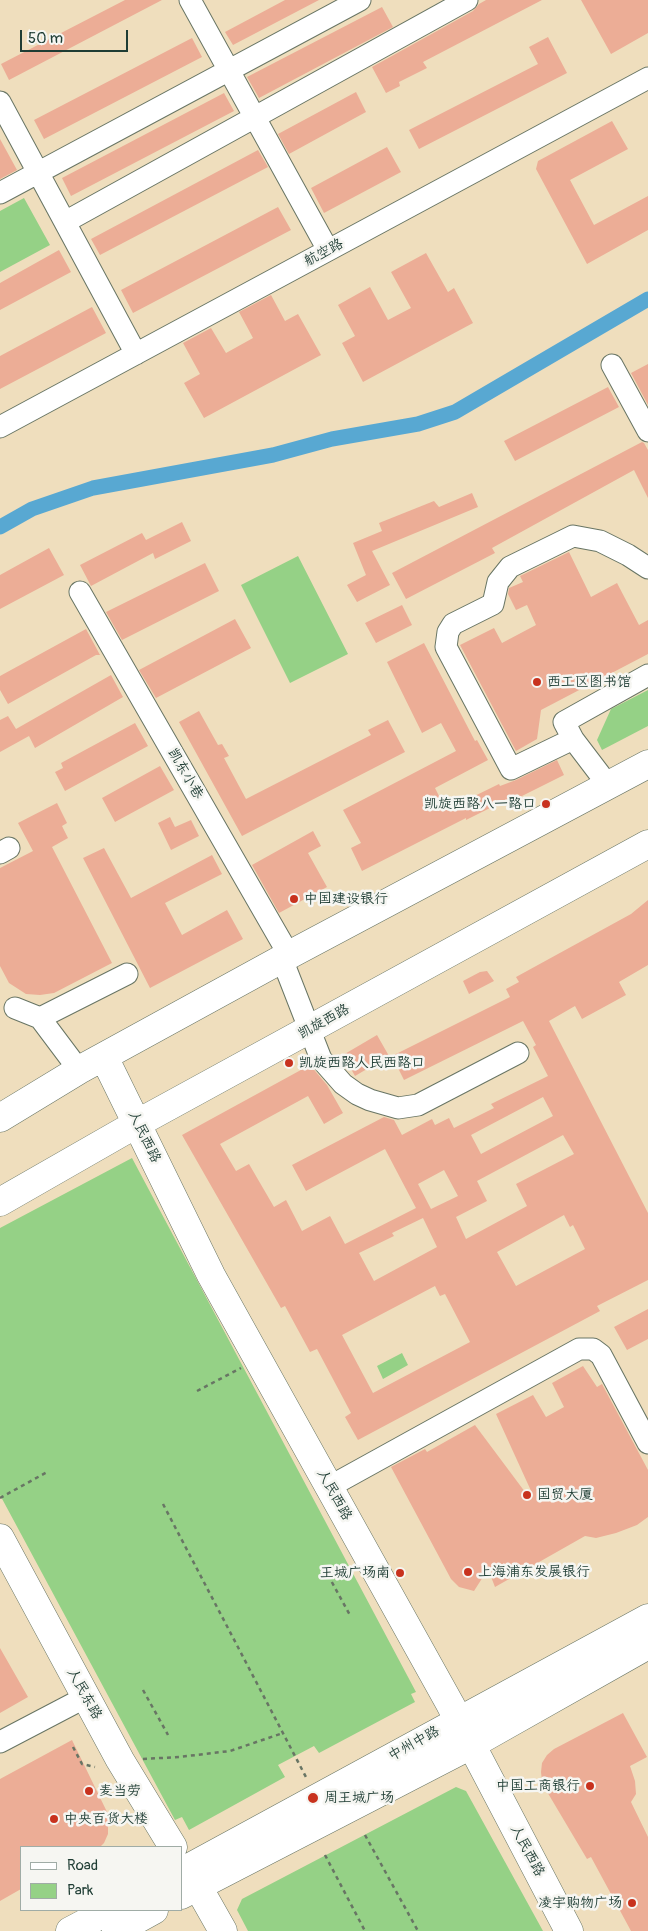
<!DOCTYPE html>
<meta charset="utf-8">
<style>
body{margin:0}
#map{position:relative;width:648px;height:1931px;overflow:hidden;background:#efdebd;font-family:Pangolin,sans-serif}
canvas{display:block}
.legend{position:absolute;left:20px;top:1846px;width:162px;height:65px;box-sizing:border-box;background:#f6f6f2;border:1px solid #a0aca6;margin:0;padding:6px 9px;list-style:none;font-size:15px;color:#1f3d34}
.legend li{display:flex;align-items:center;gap:10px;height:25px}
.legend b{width:25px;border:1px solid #a0aca6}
.scale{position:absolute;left:20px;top:30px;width:108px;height:22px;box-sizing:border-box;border:2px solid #1f3d34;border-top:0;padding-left:6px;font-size:15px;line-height:18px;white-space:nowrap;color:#1f3d34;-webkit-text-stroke:4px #f6f6f2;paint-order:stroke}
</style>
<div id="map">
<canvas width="648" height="1931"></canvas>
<ul class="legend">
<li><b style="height:6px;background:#fff"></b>Road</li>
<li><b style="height:14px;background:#95d186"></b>Park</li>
</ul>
<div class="scale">50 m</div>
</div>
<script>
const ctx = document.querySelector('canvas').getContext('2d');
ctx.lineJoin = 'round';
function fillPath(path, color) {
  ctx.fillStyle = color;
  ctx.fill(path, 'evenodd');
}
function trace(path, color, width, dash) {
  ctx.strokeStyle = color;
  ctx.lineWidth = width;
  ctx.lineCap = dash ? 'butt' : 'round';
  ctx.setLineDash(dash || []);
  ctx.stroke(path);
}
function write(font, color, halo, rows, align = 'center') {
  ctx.font = font + ' Pangolin,"LXGW WenKai TC",sans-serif';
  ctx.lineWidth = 5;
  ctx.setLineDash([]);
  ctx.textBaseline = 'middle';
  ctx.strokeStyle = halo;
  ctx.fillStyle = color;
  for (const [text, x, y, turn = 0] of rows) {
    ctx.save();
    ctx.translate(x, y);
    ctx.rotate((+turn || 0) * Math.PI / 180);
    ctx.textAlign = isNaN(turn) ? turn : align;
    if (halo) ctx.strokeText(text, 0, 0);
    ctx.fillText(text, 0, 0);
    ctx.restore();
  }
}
fillPath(new Path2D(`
 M24 198 50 245 0 272V211Z
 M298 556 348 654 290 683 241 585Z
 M648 690V726L602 750 597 740 611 709Z
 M132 1158 416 1692 411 1694 415 1702 319 1753 314 1746 278 1765 285 1777 189 1830 182 1817 175 1820 0 1495V1228Z
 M402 1353 408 1365 383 1379 377 1366Z
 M456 1787 466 1791 543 1931H248L237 1910 242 1899Z`), '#95d186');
trace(new Path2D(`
 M0 527 32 509 93 488 273 455 332 439 418 424 455 412 648 299`), '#58a8d2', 15);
fillPath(new Path2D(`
 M125 0H162L9 80 1 64Z
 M285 0H319L233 45 225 32Z
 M486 0H542L423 62 427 68 399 82 400 86 386 93 372 67 473 11 479 4Z
 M581 0H648V33L611 54Z
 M382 7 393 27 259 98 247 77Z
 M548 37 567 73 419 149 409 130 538 64 529 47Z
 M192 38 202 57 44 139 34 120Z
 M356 92 366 112 289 154 278 134Z
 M224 93 234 111 71 196 62 178Z
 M612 121 628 149 570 180 594 225 648 196V230L587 264 536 169 538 161Z
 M0 139 17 170 0 179Z
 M387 147 401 172 324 213 311 188Z
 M258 150 268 167 100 255 91 239Z
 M278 207 291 230 133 313 121 290Z
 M59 250 71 272 0 310V283Z
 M426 253 448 292 454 288 473 323 363 382 342 343 355 336 338 305 370 287 388 320 411 308 391 272Z
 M271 295 285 321 298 314 321 355 204 418 184 383 200 374 183 343 211 328 226 353 253 338 239 312Z
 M92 307 106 333 0 389V356Z
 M648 364V405L631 373Z
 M608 387 619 407 515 461 504 441Z
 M642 442 644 443 648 450V498L634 470 492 548 495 553 406 599 392 573Z
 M472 493 478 507 372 551 390 585 357 602 347 585 366 575 353 543 382 531 379 523 434 501 439 507Z
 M182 522 191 541 155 559 153 553 91 586 80 565 142 533 146 540Z
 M49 548 64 575 0 609V575Z
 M569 552 591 597 617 583 639 625 648 620V654L541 710 537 739 516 751 460 645 494 628 502 643 536 625 527 605 516 610 508 594 509 588 523 582 520 576Z
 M205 563 219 591 122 640 106 612Z
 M402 605 412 625 376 643 365 623Z
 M235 619 251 648 156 698 139 670Z
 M86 629 100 655H96L8 704 0 690V676Z
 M424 643 475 741 477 740 488 760 435 788 446 810 499 784 500 786 516 780 557 760 564 775 520 797 518 794 466 820V818L362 871 351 848 361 843 343 810 456 751 441 723 422 733 387 662Z
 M111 675 123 697 35 748 29 736 0 752V720L8 716 16 729Z
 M199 711 218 745 222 744 229 756 224 758 246 799 371 735 368 730 388 720 405 752 242 836 179 722Z
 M135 723 148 746 65 791 55 772 63 768 61 763Z
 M160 766 174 790 115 822 102 798Z
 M57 803 67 823 62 826 68 838 52 847 112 963 54 993 40 995 26 994 9 983 0 966V868L33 851 18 823Z
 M170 817 175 827 191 820 199 836 171 850 158 823Z
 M313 831 321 846 308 853 327 887 279 913 252 865Z
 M104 848 131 898 212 855 222 874 165 903 182 935 227 910 243 939 150 988 83 858Z
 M648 900V965L619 982 626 995 582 1019 575 1006 549 1021 648 1213V1280L597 1306 600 1311 358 1440 345 1417 351 1413 317 1349 310 1352 285 1306 281 1308 182 1135 310 1065 327 1085 343 1113 324 1124 308 1096 220 1144 236 1171 249 1164 274 1207 286 1200 302 1231 330 1216 345 1244 416 1208 385 1149 306 1191 292 1165 384 1117 394 1120 402 1135 432 1119 435 1125 449 1118 454 1128 494 1108 491 1104 548 1076 533 1047 536 1045 523 1021 404 1080 392 1056 510 997 506 989 519 982 516 977 631 914ZM543 1097 553 1116 481 1154 471 1135ZM563 1135 574 1154 516 1184 527 1206 466 1239 456 1217 487 1201 477 1181ZM444 1170 458 1196 431 1209 418 1184ZM564 1215 570 1227 573 1225 585 1249 516 1286 497 1252ZM423 1218 437 1247 374 1281 359 1253 394 1236 392 1233ZM435 1286 440 1296 445 1294 470 1342 373 1393 342 1335Z
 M487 971 494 981 469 994 463 981 480 972Z
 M377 1035 389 1056 355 1076 343 1055Z
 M648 1309V1339L627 1350 614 1327Z
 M583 1366 597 1387 602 1384 648 1470V1517L637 1525 616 1533 596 1538 585 1536 495 1587 488 1569 474 1591 459 1587 451 1579 391 1467 425 1449 427 1452 475 1425 528 1496 532 1493 496 1414 533 1395 546 1417 564 1407 552 1383Z
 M0 1648 28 1697 0 1713Z
 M623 1713 647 1757 630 1766 635 1781 636 1794 631 1802 648 1837V1931H631L591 1857 587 1859 546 1790 542 1781 541 1772 542 1763 547 1755 554 1749Z
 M72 1740 108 1814V1834L104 1843 100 1847H21V1889L0 1901V1779Z`), '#ecad96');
const minor = new Path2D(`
 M190 0 328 250
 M0 102 136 354
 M0 193 360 0
 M65 222 467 0
 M612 365 648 431
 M0 427 648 78
 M80 592 289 955
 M573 739 511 769 446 647 448 632 453 624 493 604 498 582 510 567 573 536 600 541 628 555 648 568
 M608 785 573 739 564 722 648 675
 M0 853 9 848
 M282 959 321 1059 343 1084 357 1094 370 1100 398 1108 418 1105 518 1053
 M15 1008 40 1018 127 974
 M40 1018 79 1070
 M329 1487 579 1349H593L601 1355 648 1443
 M0 1742 86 1697`);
const major = new Path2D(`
 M104 1057 211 1275 450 1704 569 1931
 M0 1118 79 1070 289 955 648 764
 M0 1202 138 1123 648 844
 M0 1538 120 1760 173 1847
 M189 1871 223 1931
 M181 1872 648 1618
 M181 1895 471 1745 648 1645
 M70 1931 110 1910
 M116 1931 154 1910`);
trace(minor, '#687564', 23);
trace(major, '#687564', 29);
trace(new Path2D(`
 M197 1391 241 1368
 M0 1498 49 1471
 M163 1504 307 1779
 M328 1575 351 1617
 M143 1690 168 1735
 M73 1747 82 1764 95 1767
 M143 1759 179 1757 230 1751 283 1733
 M365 1835 418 1931
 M325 1855 365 1931`), '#687564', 2.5, [4, 4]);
trace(minor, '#fff', 21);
trace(major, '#fff', 28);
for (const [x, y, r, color] of [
 [537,682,5,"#c8321e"],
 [546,804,5,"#c8321e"],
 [294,899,5,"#c8321e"],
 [289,1063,5,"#c8321e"],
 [527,1495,5,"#c8321e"],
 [468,1572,5,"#c8321e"],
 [400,1573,5,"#c8321e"],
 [590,1786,5,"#c8321e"],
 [89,1791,5,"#c8321e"],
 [313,1798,6,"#c8321e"],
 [54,1819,5,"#c8321e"],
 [632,1903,5,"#c8321e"]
]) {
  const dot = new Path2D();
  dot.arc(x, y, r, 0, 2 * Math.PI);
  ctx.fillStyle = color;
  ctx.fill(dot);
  trace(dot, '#f6f6f2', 2);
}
write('14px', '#1f3d34', '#f6f6f2', [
 ["航空路",324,253,-28],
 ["凯东小巷",185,774,60],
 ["凯旋西路",324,1022,-29],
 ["人民西路",144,1137,64],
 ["人民西路",334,1495,61],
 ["人民东路",84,1694,61],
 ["中州中路",414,1744,-29],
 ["人民西路",527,1851,62]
]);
write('14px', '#1f3d34', '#f6f6f2', [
 ["西工区图书馆",547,682],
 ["凯旋西路八一路口",536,804,"right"],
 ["中国建设银行",304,899],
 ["凯旋西路人民西路口",299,1063],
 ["国贸大厦",537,1495],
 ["上海浦东发展银行",478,1572],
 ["王城广场南",390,1573,"right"],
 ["中国工商银行",580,1786,"right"],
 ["麦当劳",99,1791],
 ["周王城广场",324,1798],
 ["中央百货大楼",64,1819],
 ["凌宇购物广场",622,1903,"right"]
], 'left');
</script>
